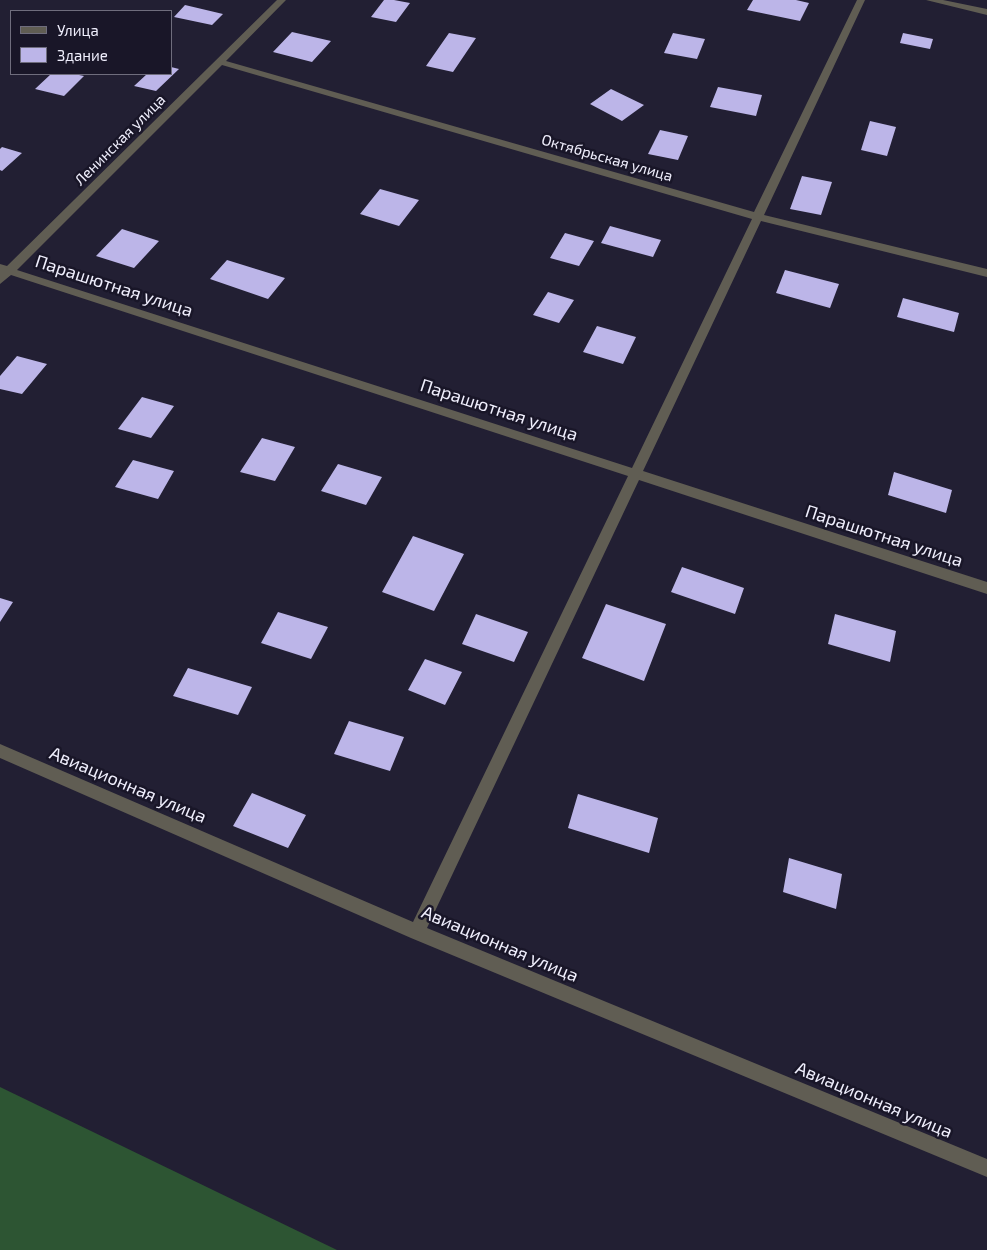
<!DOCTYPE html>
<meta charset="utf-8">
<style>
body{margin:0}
#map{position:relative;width:987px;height:1250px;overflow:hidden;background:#221f33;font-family:"Exo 2",sans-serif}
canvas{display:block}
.legend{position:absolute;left:10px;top:10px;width:162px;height:65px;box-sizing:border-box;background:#191628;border:1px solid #6f6d7d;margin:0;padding:6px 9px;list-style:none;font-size:15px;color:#f0effd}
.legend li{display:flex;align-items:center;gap:10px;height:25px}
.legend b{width:25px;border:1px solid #6f6d7d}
</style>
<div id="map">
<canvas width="987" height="1250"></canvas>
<ul class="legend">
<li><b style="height:6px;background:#605d53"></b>Улица</li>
<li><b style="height:14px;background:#bcb5e8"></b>Здание</li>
</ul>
</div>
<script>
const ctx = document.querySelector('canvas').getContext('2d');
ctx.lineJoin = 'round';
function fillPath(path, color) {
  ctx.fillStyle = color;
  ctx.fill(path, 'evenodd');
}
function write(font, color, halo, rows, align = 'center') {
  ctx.font = font + ' "Exo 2",sans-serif';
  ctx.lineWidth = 5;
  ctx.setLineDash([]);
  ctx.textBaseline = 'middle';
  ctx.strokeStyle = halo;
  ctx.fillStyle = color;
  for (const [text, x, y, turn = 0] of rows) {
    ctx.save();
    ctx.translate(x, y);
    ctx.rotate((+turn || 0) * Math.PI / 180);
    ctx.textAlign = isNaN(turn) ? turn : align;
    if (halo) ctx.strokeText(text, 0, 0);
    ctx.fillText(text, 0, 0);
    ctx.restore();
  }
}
fillPath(new Path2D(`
 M0 1087 337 1250H0Z`), '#2d5533');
fillPath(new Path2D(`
 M384 0H394L410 3 396 22 371 17Z
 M753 0H796L809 3 800 21 747 10Z
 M185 5 223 14 212 25 174 17Z
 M292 32 331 41 312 62 273 52Z
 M449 33 476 38 453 72 426 66Z
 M673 33 705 39 697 59 664 53Z
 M903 33 933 39 930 49 900 43Z
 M171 67 179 69 156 91 134 86 147 74H171Z
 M51 74H74L84 76 64 96 35 89Z
 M718 87 762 95 756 116 710 107Z
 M611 89 644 105 622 121 590 104Z
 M870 121 896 127 887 156 861 150Z
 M660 130 688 136 678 160 648 154Z
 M2 147 22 153 2 171 0 170V149Z
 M802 176 832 182 821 215 790 209Z
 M380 189 419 200 399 226 360 214Z
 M610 226 661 240 653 257 601 243Z
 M122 229 159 241 134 268 96 256Z
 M565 233 594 241 579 266 550 258Z
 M227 260 285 278 268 299 210 279Z
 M785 270 839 284 830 308 776 293Z
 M548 292 574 300 559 323 533 315Z
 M903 298 959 313 954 332 897 317Z
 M597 326 636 337 623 364 583 352Z
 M17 356 47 364 22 394 0 389V376Z
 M142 397 174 406 151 438 118 429Z
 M262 438 295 447 275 481 240 472Z
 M133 460 174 471 158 499 115 487Z
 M338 464 382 477 366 505 321 491Z
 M894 472 952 490 946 513 888 495Z
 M413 536 464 554 434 611 382 592Z
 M682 567 744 588 735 614 671 592Z
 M0 598 13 602 0 622Z
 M606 604 666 624 644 681 582 658Z
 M278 612 328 627 311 659 261 643Z
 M476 614 528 632 514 662 462 644Z
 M835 614 896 631 890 662 828 644Z
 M425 659 462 672 445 705 408 690Z
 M188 668 252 687 238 715 173 696Z
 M349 721 404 737 390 771 334 754Z
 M252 793 306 815 288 848 233 826Z
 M578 794 658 818 649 853 568 828Z
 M789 858 842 874 836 909 783 892Z`), '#bcb5e8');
fillPath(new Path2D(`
 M277 0H286L226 61 754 212 857 0H865L764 215 987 269V277L761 221 643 471 987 582V594L639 480 427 928 987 1159V1177L411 938 0 758V744L413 922 628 476 11 275 0 284V264L7 266ZM222 65 752 219 632 468 17 270Z
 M926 0H943L987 9V15Z`), '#605d53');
write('15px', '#f0effd', '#191628', [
 ["Ленинская улица",120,140,-45],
 ["Октябрьская улица",607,158,16]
]);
write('18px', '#f0effd', '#191628', [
 ["Парашютная улица",114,286,18],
 ["Парашютная улица",499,410,18],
 ["Парашютная улица",884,536,18],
 ["Авиационная улица",128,785,23],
 ["Авиационная улица",500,944,23],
 ["Авиационная улица",874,1100,23]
]);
</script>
